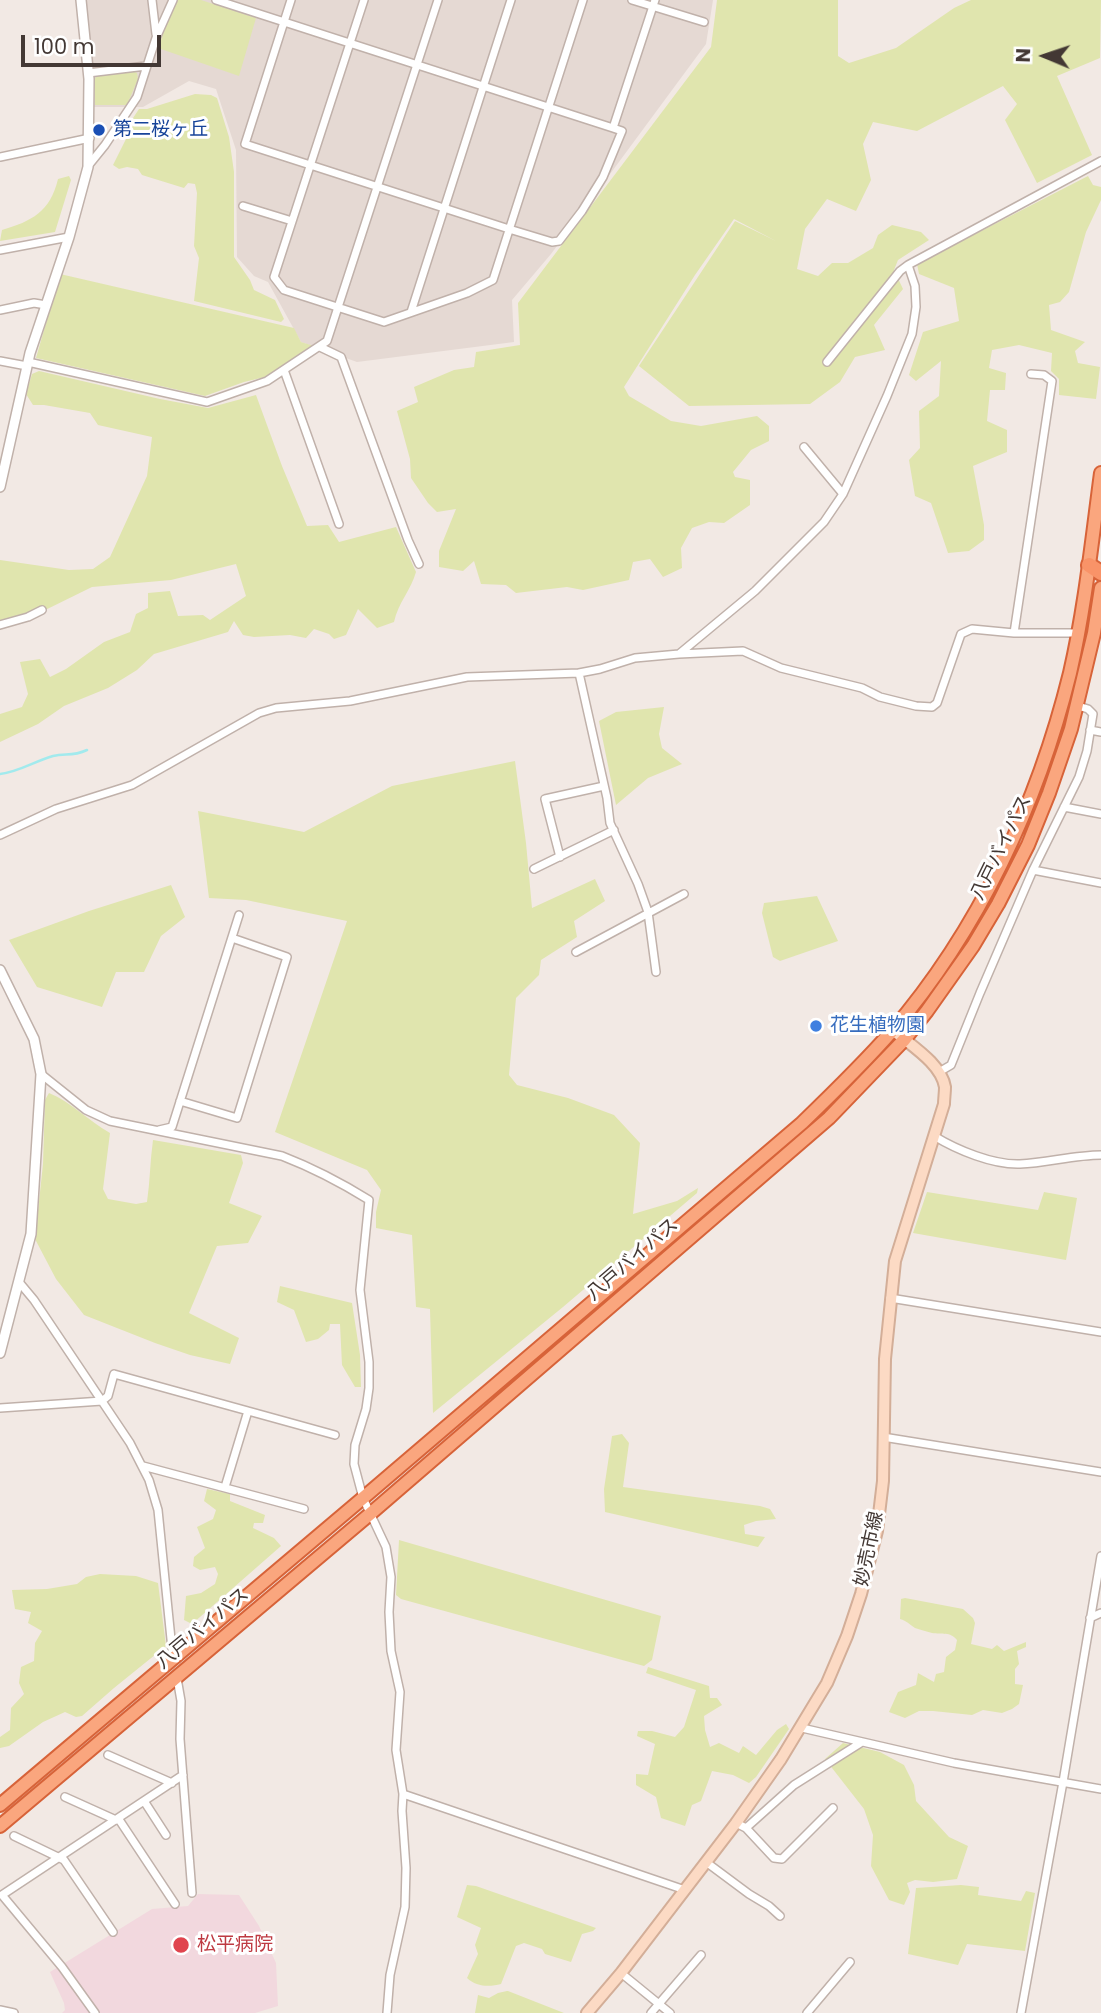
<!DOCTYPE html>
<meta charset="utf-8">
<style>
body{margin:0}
#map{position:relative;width:1101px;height:2013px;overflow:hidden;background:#f2e9e4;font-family:Poppins,sans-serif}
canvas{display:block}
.north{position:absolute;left:1010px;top:21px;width:70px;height:70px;-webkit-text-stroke:5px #fff;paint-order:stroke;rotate:272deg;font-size:19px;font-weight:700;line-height:28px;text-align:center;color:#433834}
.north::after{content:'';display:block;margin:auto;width:24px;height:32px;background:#433834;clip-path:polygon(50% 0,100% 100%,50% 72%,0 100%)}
.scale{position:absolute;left:21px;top:35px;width:140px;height:32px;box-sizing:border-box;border:4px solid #433834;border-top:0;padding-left:9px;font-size:21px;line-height:24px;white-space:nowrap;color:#433834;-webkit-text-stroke:5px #fff;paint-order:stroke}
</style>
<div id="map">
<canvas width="1101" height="2013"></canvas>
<div class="north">N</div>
<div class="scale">100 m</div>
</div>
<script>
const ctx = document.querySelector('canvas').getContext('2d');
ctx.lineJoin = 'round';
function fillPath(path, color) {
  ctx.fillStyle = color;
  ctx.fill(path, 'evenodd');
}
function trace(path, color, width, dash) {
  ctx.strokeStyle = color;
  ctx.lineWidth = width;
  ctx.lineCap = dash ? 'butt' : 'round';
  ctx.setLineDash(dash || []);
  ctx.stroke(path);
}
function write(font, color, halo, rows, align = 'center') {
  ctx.font = font + ' Poppins,"Noto Sans JP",sans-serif';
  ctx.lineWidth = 6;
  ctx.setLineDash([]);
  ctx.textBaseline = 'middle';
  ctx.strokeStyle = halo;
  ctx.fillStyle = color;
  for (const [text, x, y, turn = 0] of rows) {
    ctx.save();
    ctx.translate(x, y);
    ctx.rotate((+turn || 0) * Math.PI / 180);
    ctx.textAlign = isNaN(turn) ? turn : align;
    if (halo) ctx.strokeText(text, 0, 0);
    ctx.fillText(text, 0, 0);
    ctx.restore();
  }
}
fillPath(new Path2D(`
 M85 0H713L706 44 551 254 512 300 514 342 357 362 301 342 268 282 254 276 237 257 236 150 216 89 189 81 143 107H94L93 76Z`), '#e5d9d3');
fillPath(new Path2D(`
 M198 1894 239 1895 259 1926 276 1963 278 2006 255 2013H62L65 2010 64 2003 50 1972 152 1909 188 1906Z`), '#f2d8de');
fillPath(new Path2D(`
 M178 0H201L256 18 239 76 158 48 173 7Z
 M717 0H838V56L849 63 896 48 954 8 971 0H1101L1100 58 1057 76 1092 155 1037 183 1005 120 1017 104 1003 86 917 131 873 122 863 144 871 180 856 211 827 199 805 229 797 269 818 276 832 263H848L873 248 878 235 892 225 921 232 929 240 898 260 894 270 903 289 874 325 885 350 855 357 840 382 810 404 689 406 639 366 735 221 776 241 734 219 695 275 624 387 629 396 671 421 701 426 757 416 769 426V441L751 450 733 472 735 477 750 480V505L724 523 709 522 692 528 681 548 682 568 663 577 650 559 633 562 629 580 583 590 567 587 516 593 506 585 481 584 474 561 463 571 439 567V551L456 509 437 512 428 503 411 478 410 459 397 411 418 402 414 387 454 370 474 367 476 352 520 345 518 303 711 47Z
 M135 72 137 73 138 79 127 105H95L94 80 98 74Z
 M195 94 211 95 217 98 229 137 234 172V257L250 280 254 290 275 300 284 319 281 322 194 301 199 258 194 246 197 193 195 184 188 183 184 188 142 175 138 169 127 167 119 169 113 165 126 139 127 127 139 109H147Z
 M69 176 71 180 55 232 0 241 2 230C32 221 50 212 58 179Z
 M1088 176 1093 185 1101 187V200L1086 232 1069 292 1060 302 1049 305 1051 330 1085 342 1075 351 1078 363 1100 367 1096 399 1059 395V379L1051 371 1052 353 1019 345 992 350 989 368 1006 373 1005 390H990L987 421 1007 430V452L973 466 984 525V540L969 551 948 553 931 503 915 496 909 460 920 448 919 411 939 396 941 361 916 381 909 375 923 332 959 321 954 288 919 274 917 264Z
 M60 274 294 328 301 342 314 346 265 377 244 382 205 396 36 358Z
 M39 371 160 399 208 408 256 395 282 466 307 526 328 525 339 542 396 527 416 572C411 590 398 603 394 622L377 628 358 609 346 635 334 639 329 634 314 629 306 638 290 635 254 637 243 635 234 621 228 632 154 654 137 670 108 688 64 706 38 724 0 742V714L22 707 28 694 20 662 40 659 50 677 66 669 104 642 130 632 136 614 148 608V593L170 591 178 616 203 615 210 620 246 596 236 564 171 580 92 587 31 617 0 627V560L69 570 93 569 110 557 147 476 152 437 98 425 90 413 44 405H33L26 394 32 374Z
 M664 707 659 734 662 748 682 764 648 778 616 805 599 721 616 712Z
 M515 761 526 843 532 908 595 879 605 901 574 921 577 937 541 960 539 975 516 998 509 1075 517 1085 568 1098 614 1115 640 1143 633 1214 677 1201 698 1188 697 1193 563 1307 433 1413 430 1309 416 1307 412 1235 376 1228V1212L381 1190 367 1170 275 1132 347 921 246 900 209 898 198 811 304 832 392 786Z
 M171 885 185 917 161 936 144 972H116L102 1007 37 987 9 940 89 911Z
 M817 896 838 941 780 961 773 957 762 913 764 903Z
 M49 1093C71 1102 89 1121 110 1133L103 1189 108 1199 136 1204 147 1202C150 1182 150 1161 153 1140L241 1155 243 1163 229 1203 262 1216 248 1243 217 1246 189 1313 239 1338 230 1364 190 1355 155 1343 84 1315 56 1279 35 1239 43 1164 45 1100Z
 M927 1192 1038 1210 1044 1192 1077 1198 1066 1260 913 1233Z
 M280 1286 352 1303 360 1355 361 1387H355L342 1365 340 1324H330L329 1330 318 1339 306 1342 294 1310 277 1302Z
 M622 1434 629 1443 623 1487 760 1506 770 1509 776 1519 756 1521 744 1525 745 1534 765 1537 758 1547 605 1512 604 1489 612 1436Z
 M207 1489 230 1494V1501L265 1515 263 1523H254L253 1528 274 1538 281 1546 192 1624 184 1620 186 1596 201 1593 215 1584 218 1574 215 1567 200 1570 193 1566 194 1557 205 1548 197 1527 213 1519 216 1510 204 1501Z
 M399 1540 661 1616 652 1660 644 1666 401 1599 396 1595Z
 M100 1574 136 1576 158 1583 166 1646 114 1688 82 1716 76 1717 65 1712 43 1722 9 1746 0 1748V1737L10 1730 11 1708 24 1694 19 1683 21 1667 34 1661 35 1643 42 1631 28 1623 31 1612 15 1609 12 1590 47 1589 77 1584 86 1577Z
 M905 1598 963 1609 973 1618 975 1623 971 1644 992 1649 997 1645 1004 1651 1026 1642V1647L1017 1651 1019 1664 1015 1669V1684L1023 1685 1019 1704 1012 1709 1002 1713 983 1710 972 1715 933 1711H919L905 1718 889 1712 898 1692 916 1685 918 1673 934 1682 936 1674 944 1672 946 1657 955 1650 957 1640C950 1631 942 1635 932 1633 926 1631 920 1630 915 1628 909 1624 907 1621 900 1619L901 1599Z
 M648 1667 709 1686 710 1698H717L722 1705 704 1716 705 1730 710 1747 719 1743 739 1753 743 1746 756 1755 777 1730 786 1724 789 1729 756 1777 749 1783 733 1775 712 1771 701 1801 692 1805 685 1826 661 1818 656 1797 636 1785V1774L648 1775 655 1744 637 1736 638 1731H652L675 1737 684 1727 696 1690 646 1673Z
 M843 1743 880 1752 904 1765 914 1785 916 1801 949 1837 968 1846 957 1879 933 1882 915 1880 907 1883 910 1892 904 1905 889 1900 871 1866 873 1835 864 1809 825 1759Z
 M467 1885 476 1886 596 1928 593 1931 582 1934 571 1962 545 1954 542 1949 524 1943 516 1946 501 1984C490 1987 476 1987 467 1978L478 1954 475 1945 481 1928 457 1917Z
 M961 1885 979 1887 978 1895 1021 1901 1026 1891 1035 1893 1025 1951 967 1944 958 1965 908 1954 916 1888Z
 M507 1991H508L564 2013H475L478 1995 489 1998 498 1993Z`), '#e0e5ae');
trace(new Path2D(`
 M0 774C19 772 35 761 53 756 66 753 72 757 87 750`), '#a2eaed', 2.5);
const minor = new Path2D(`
 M152 0 156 34
 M216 0C348 43 480 86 613 128L622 131 603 177 582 211 559 241 552 242 509 229 245 144 291 0
 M364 0 274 277 284 290 384 322 467 293 493 280 583 0
 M632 0 704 22
 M88 73 146 66
 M613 128 655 0
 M0 157 90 138
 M88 166 105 145 137 97 156 38 173 0
 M243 206 292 221
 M0 250 69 237
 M0 310 34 303 46 305
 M411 312 511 0
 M320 347 341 357 408 540 419 564
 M0 361 27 366
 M28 362 207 402 267 381 327 341 438 0
 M827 362 900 271 908 265 1101 161
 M284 370 339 524
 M804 447 843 494
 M0 625 28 617 42 610
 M1014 633 1052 381 1044 375 1031 374
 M679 654 743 651 781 668 862 688 880 697 916 706 932 707 937 703 961 634 972 629 1014 633H1078
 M579 673 607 798 610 823 638 884 648 912 656 972
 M1090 730 1101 732
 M1064 807 1101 814
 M0 835 56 809 132 785 259 713 276 708 350 701 467 677 579 673 600 669 635 658 679 654 755 591 824 522 843 494 887 396 912 334 916 307 915 286 908 265
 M560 857 545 799 604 786
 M534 869 614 830
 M1033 870 1101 883
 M576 952 684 894
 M939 1072 951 1065 980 993 1033 870 1079 777 1087 751 1093 714 1088 709 1078 706
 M41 1074 86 1110 110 1121 282 1156C313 1168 340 1182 369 1200L360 1290 369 1362V1388L366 1409 355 1445 354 1464 363 1498 386 1547 391 1577 389 1612 391 1651 400 1692 396 1750 403 1794 402 1811 406 1868 405 1907 390 1975 387 2013
 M180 1101 237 1118 287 957 232 938
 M159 1130 172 1127 239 915
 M934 1136C957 1150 993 1165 1020 1164 1047 1163 1074 1155 1101 1155
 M19 1282 34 1300 130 1443 149 1480 158 1510 173 1659
 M890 1298 1101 1332
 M0 1408 102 1401 108 1396 114 1374 335 1435
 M883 1437 1101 1472
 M143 1466 304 1509
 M225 1487 248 1411
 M1090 1618 1101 1613
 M177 1678 181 1701 180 1739 192 1893
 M802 1728 954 1763 1101 1789
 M108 1755 172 1783
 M403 1794 685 1890
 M65 1797 116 1820
 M144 1801 166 1835
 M118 1818 175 1904
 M736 1823 746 1828 794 1785 862 1742
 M746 1828 774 1858 782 1859 833 1808
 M14 1836 64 1860 113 1932
 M706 1862 749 1894 769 1906 780 1916
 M621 1973 670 2013
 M0 2010 14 2013
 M95 2013 62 1967 2 1895 183 1775
 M651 2013 701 1955
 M807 2013 850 1962
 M1021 2013 1063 1782 1101 1556`);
const tertiary = new Path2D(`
 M0 487 30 353 69 237 88 167 89 79 81 0
 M0 970 34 1039 41 1074 31 1234 0 1353`);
const secondary = new Path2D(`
 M587 2013 621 1973 736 1823 781 1759 827 1683 847 1636 861 1594 877 1531 883 1481 885 1359 895 1261 944 1104C944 1099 945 1093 945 1087 941 1063 910 1045 893 1030`);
const trunk = new Path2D(`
 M0 1805 363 1498 802 1123C833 1093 863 1064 891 1032 979 930 1038 803 1070 673 1085 608 1092 540 1101 473
 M0 1826 370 1514 829 1118 904 1040 927 1011 973 946 998 904 1028 845 1049 793 1071 729 1094 633 1101 588`);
const motorway = new Path2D(`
 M1089 565 1101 573`);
trace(minor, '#c0b1aa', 10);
trace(tertiary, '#c0b1aa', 12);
trace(secondary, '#d3ae98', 14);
trace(trunk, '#d76339', 16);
trace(motorway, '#d76339', 18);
trace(minor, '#fff', 7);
trace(tertiary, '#fff', 9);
trace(secondary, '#fcdac4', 10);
trace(trunk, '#faa67e', 12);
trace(motorway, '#f99368', 14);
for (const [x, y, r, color] of [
 [99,130,7,"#1a4fb4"],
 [816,1026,7,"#3f7fe0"],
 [181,1945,9,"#e0444e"]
]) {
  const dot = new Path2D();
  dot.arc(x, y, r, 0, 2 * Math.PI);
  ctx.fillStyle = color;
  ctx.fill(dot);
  trace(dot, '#fff', 2.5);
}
write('19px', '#164399', '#fff', [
 ["第二桜ヶ丘",113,130]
], 'left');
write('19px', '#433834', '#fff', [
 ["八戸バイパス",1002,848,-64],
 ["八戸バイパス",633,1260,-41],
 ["妙売市線",870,1549,-78],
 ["八戸バイパス",203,1629,-40]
]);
write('19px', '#366cbe', '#fff', [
 ["花生植物園",830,1026]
], 'left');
write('19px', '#be3a42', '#fff', [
 ["松平病院",197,1945]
], 'left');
</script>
